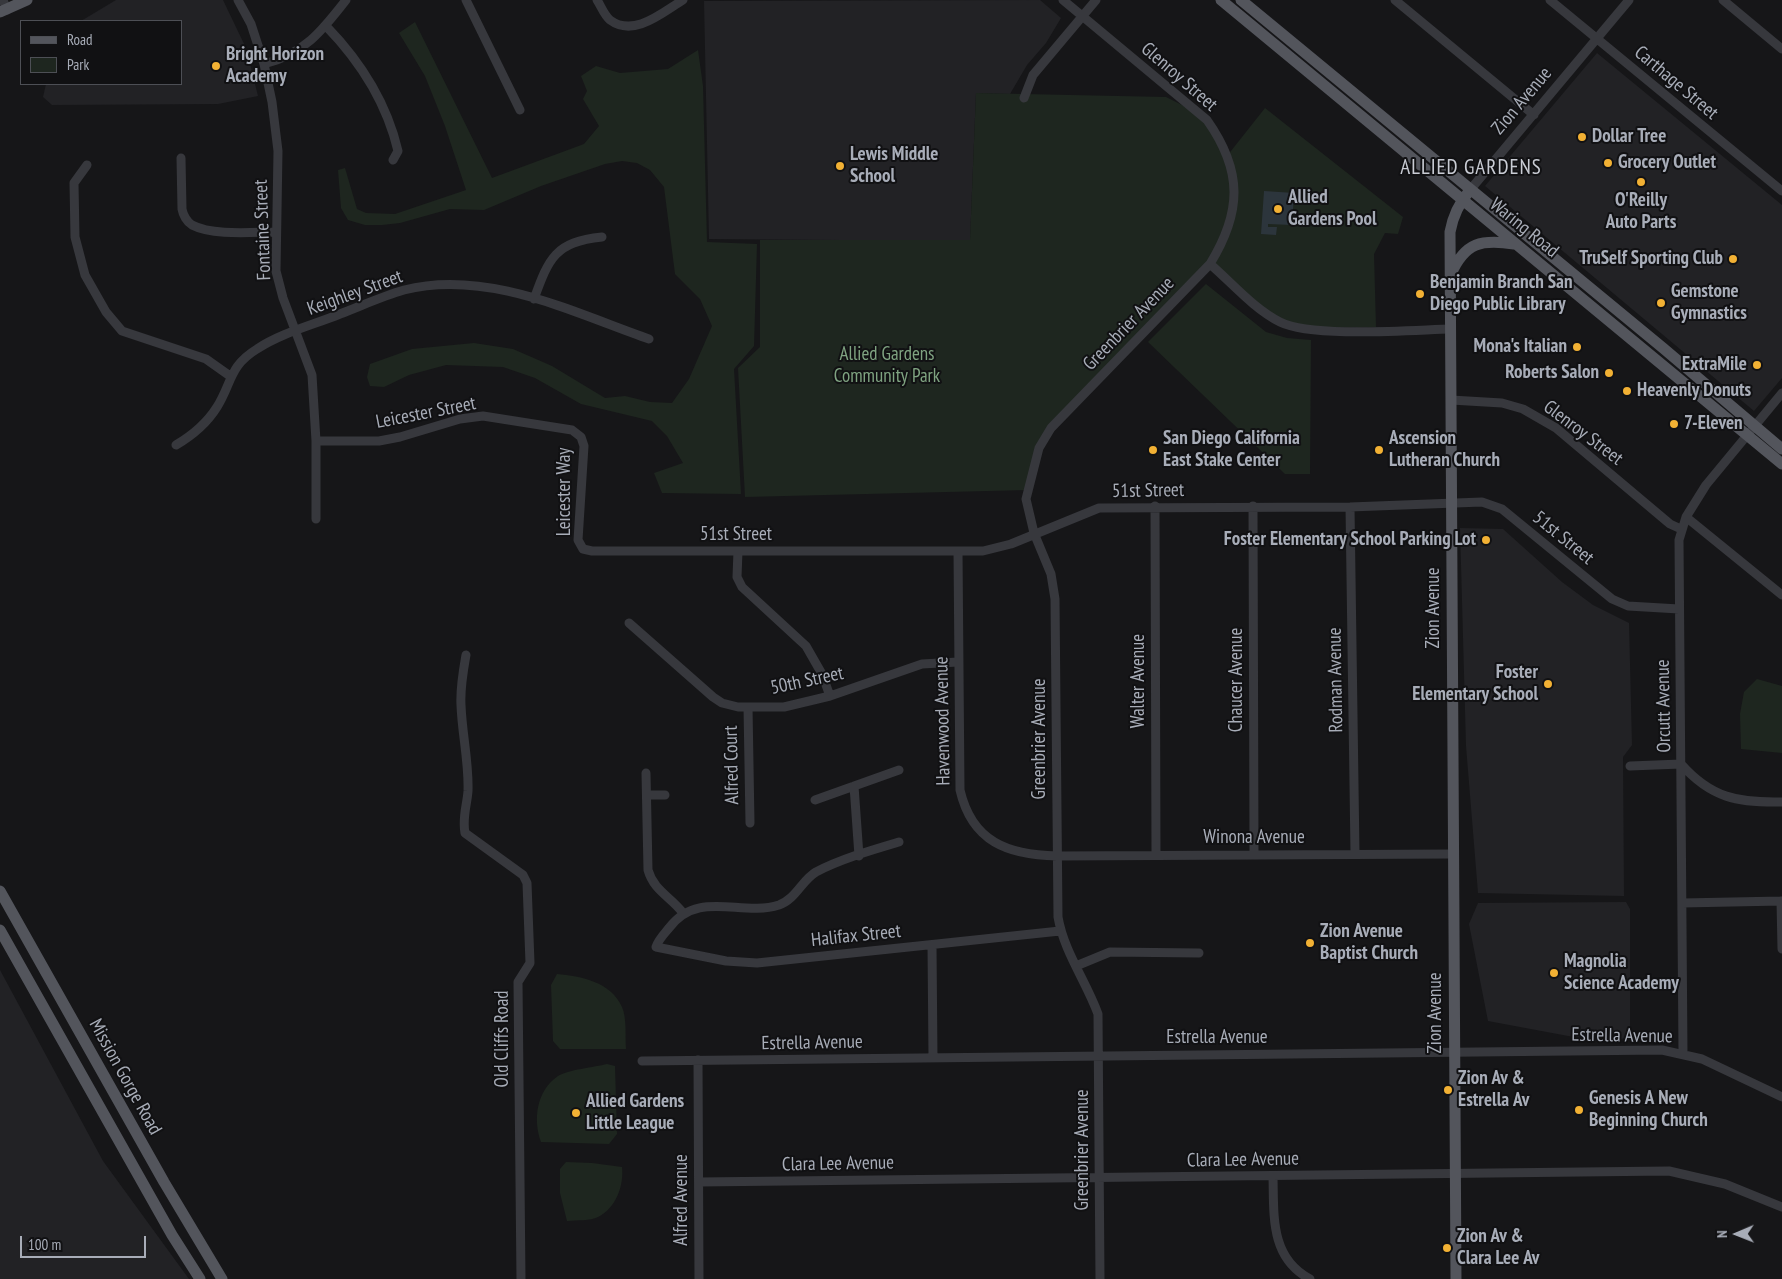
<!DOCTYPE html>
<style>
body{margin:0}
#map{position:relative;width:1782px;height:1279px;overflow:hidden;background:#161618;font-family:"PT Sans Narrow",sans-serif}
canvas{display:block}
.legend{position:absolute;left:20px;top:20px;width:162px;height:65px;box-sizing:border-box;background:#111113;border:1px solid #4d4f55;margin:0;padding:6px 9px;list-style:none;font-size:15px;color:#a8adb8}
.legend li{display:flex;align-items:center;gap:10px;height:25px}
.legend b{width:25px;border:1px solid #4d4f55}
.north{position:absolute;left:1712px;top:1209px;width:50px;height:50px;-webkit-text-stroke:4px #111113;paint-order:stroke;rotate:269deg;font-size:14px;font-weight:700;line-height:20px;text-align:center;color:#a8adb8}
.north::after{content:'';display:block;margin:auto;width:18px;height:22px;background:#a8adb8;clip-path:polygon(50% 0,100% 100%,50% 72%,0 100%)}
.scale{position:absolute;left:20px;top:1236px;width:126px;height:22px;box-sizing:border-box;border:2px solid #a8adb8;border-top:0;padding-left:6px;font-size:15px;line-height:18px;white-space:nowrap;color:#a8adb8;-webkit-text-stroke:4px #111113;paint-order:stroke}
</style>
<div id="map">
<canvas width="1782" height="1279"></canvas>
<ul class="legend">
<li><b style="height:6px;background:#53555c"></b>Road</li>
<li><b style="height:14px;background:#1e261f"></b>Park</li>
</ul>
<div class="north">N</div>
<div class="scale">100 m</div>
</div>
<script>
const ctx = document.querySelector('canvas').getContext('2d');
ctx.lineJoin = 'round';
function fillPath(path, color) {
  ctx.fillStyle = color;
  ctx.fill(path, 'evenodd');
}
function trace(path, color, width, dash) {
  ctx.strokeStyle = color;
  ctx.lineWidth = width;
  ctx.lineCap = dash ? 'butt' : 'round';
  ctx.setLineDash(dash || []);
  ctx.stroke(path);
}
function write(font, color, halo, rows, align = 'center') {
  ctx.font = font + ' "PT Sans Narrow",sans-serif';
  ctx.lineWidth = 4;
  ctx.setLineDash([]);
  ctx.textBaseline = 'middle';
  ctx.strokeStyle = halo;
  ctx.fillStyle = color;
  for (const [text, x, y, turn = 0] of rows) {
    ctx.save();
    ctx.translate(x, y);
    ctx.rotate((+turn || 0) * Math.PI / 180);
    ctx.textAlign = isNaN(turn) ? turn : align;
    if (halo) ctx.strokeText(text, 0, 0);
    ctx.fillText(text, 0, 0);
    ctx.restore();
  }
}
fillPath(new Path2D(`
 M116 0H223L246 48 258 96 218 104 52 105 43 97 46 84H181V21H81Z
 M1040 0 1061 18 1046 43 1027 65 1010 94 976 93 970 241 709 239 704 1Z
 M1597 53 1782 205V378L1754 411 1485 186Z
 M1460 528 1503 529 1562 582 1593 605 1629 623 1632 745 1623 757 1624 896 1478 893 1466 746Z
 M1626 902 1630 909V1038L1595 1041 1488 1021 1469 924 1478 903Z
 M0 970 103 1161 189 1279H0Z`), '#222225');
fillPath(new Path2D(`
 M415 22 492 178 584 144 599 126 583 99 587 91 581 76 596 66 620 73 668 69 698 50 703 86 707 242 757 244 754 346 734 369 741 494 662 493 654 473 683 463 667 436 652 421 581 404 535 378 503 367 446 365 409 375 384 387 370 386 367 377 370 364 412 349 474 343 513 349 552 366 605 398 625 396 650 402 672 403 689 379 712 326 700 299 675 274 664 187 650 170 637 163 622 161 605 164 541 186 484 210 450 209 400 223 382 225H365L348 220 341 208 338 170 345 168 357 209 366 213 395 214 466 190 445 126 425 76 399 33Z
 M976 93 1166 97 1200 114 1227 156 1265 108 1403 217 1398 234 1385 233 1374 254 1376 327 1305 328 1279 321 1210 264 1043 441 1028 490 745 497 738 368 760 347V240H970Z
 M1206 284 1266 332 1287 338 1311 340 1310 474H1285L1148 342Z
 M1757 679 1782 686V753L1741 749 1740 714 1744 692Z
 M557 974C581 976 611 982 622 1007 627 1018 625 1037 626 1049H560L553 1041 551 985Z
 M607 1064 615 1066 617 1134 609 1144 541 1142C533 1120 536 1091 558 1076 567 1070 595 1067 607 1064Z
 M566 1162 592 1163 622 1167C624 1186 616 1208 598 1217 590 1221 577 1220 567 1221L560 1193V1169Z`), '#1e261f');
fillPath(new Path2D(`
 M1264 191 1294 193 1292 225 1268 224V227H1277L1276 235 1261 234Z`), '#2c353c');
trace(new Path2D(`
 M3 0 7 10
 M238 0 251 24 264 64 272 102 278 151 276 271 283 298 312 375 316 441V519
 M466 0 520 110
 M597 0C601 6 604 15 610 20 634 38 663 12 683 0
 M1063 0 1207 120C1243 171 1242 212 1210 264L1051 428 1039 448 1026 499 1034 533 1051 574 1055 599 1058 917C1064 952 1086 981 1098 1014L1100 1279
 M1395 0 1534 115
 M1550 0 1782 191
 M1723 0 1782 49
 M326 26C360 61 387 104 398 151L393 160
 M264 64C304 54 322 31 346 0
 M1024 98 1033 75 1096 0
 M181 158 182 209C183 215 187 222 192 225 213 236 253 232 276 232
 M87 165 74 183 75 237 85 275 106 312 122 331 206 359 230 376
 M1470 190 1629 0
 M1210 264C1232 283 1254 309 1280 322 1312 338 1412 330 1451 329
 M534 299C549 258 555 242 602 237
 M1451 400 1502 403 1523 409 1556 428 1670 524 1681 529
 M316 441H379L400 437 460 419 483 416 572 430 581 437 584 446 578 540 583 549 592 551H983L1011 544 1099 508 1350 507 1482 502 1502 509 1612 599 1628 606 1679 609
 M176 445C193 435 207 423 217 407 232 383 229 366 257 349 281 333 313 325 340 314 361 306 383 296 404 290 487 269 572 312 649 339
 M1155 506 1156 855
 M1253 506 1254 854
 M1350 507 1355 854
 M1686 517 1782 595
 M738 551 737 577 742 587 806 646 822 674 830 696
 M958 551 960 790C972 842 1008 855 1057 856L1452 854
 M629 623 713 697 722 703 738 707H784L830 696 922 664 958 662
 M466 655C463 672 460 688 461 705 462 734 469 762 468 791 467 805 462 818 465 833L523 875 527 883 530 963 518 982 521 1279
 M748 707 750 823
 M1681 764C1711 798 1738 803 1782 802
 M1630 766 1681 764
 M646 773 648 870C654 891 670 896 683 913
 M854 786 859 856
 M647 795H665
 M815 800 899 770
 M899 842C872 850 841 859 816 872 802 880 796 899 779 905 741 917 698 889 669 928 664 934 658 940 656 947L726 961 757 963 1060 931
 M1781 901 1782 949
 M1682 903 1782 901
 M932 945 933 1058
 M1076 966 1110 952 1199 953
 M1683 1053 1679 540 1686 517 1706 485 1782 393
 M698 1060 699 1279
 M642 1061 1662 1050 1702 1059 1782 1097
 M1273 1176C1274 1216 1270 1258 1310 1279
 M699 1182 1669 1171 1725 1184 1782 1207`), '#37383d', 9);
trace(new Path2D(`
 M1221 0 1782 464
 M1241 0 1663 348 1782 449
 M0 12 27 0
 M1451 274C1465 242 1482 239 1514 244
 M0 891 164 1182 222 1279
 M0 930 172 1235 200 1279
 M1456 1279 1450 232C1453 215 1459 203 1470 190`), '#53555c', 11);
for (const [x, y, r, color] of [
 [216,66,5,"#f2b134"],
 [1582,137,5,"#f2b134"],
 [1608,163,5,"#f2b134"],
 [840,166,5,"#f2b134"],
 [1641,182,5,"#f2b134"],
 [1278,209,5,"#f2b134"],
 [1733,259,5,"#f2b134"],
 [1420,294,5,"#f2b134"],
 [1661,303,5,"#f2b134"],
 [1577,347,5,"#f2b134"],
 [1757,365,5,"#f2b134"],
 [1609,373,5,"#f2b134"],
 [1627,391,5,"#f2b134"],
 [1674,424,5,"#f2b134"],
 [1153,450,5,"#f2b134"],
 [1379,450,5,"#f2b134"],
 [1486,540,5,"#f2b134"],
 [1548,684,5,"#f2b134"],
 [1310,943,5,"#f2b134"],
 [1554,973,5,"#f2b134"],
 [1448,1090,5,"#f2b134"],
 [1579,1110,5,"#f2b134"],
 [576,1113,5,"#f2b134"],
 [1447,1248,5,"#f2b134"]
]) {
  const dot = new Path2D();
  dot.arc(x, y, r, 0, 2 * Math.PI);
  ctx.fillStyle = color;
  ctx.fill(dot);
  trace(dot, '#111113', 2);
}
write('bold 19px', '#a8adb8', '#111113', [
 ["Bright Horizon",226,55],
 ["Academy",226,77],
 ["Dollar Tree",1592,137],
 ["Lewis Middle",850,155],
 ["School",850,177],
 ["Grocery Outlet",1618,163],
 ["Allied",1288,198],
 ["Gardens Pool",1288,220],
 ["O'Reilly",1641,201,"center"],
 ["Auto Parts",1641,223,"center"],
 ["TruSelf Sporting Club",1723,259,"right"],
 ["Benjamin Branch San",1430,283],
 ["Diego Public Library",1430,305],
 ["Gemstone",1671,292],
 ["Gymnastics",1671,314],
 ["Mona's Italian",1567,347,"right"],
 ["ExtraMile",1747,365,"right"],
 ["Roberts Salon",1599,373,"right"],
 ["Heavenly Donuts",1637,391],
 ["7-Eleven",1684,424],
 ["San Diego California",1163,439],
 ["East Stake Center",1163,461],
 ["Ascension",1389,439],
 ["Lutheran Church",1389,461],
 ["Foster Elementary School Parking Lot",1476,540,"right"],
 ["Foster",1538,673,"right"],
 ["Elementary School",1538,695,"right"],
 ["Zion Avenue",1320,932],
 ["Baptist Church",1320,954],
 ["Magnolia",1564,962],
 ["Science Academy",1564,984],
 ["Zion Av &",1458,1079],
 ["Estrella Av",1458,1101],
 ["Genesis A New",1589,1099],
 ["Beginning Church",1589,1121],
 ["Allied Gardens",586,1102],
 ["Little League",586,1124],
 ["Zion Av &",1457,1237],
 ["Clara Lee Av",1457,1259]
], 'left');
write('19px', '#a8adb8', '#111113', [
 ["Glenroy Street",1179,77,41],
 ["Carthage Street",1676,83,40],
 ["Zion Avenue",1522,101,-50],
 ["Waring Road",1524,228,39],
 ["Fontaine Street",263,230,-92],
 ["Keighley Street",355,293,-20],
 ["Greenbrier Avenue",1129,324,-46],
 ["Leicester Street",426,413,-11],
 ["Glenroy Street",1583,433,37],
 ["51st Street",1148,491,-1],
 ["Leicester Way",565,492,-90],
 ["51st Street",736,535],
 ["51st Street",1563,538,39],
 ["Zion Avenue",1434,608,-90],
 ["Chaucer Avenue",1237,680,-90],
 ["Rodman Avenue",1336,680,-91],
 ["50th Street",807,681,-12],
 ["Walter Avenue",1139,681,-90],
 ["Orcutt Avenue",1664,706,-91],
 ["Havenwood Avenue",943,721,-91],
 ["Greenbrier Avenue",1040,739,-90],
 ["Alfred Court",732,765,-91],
 ["Winona Avenue",1254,838],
 ["Halifax Street",856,936,-6],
 ["Zion Avenue",1436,1013,-90],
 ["Estrella Avenue",1622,1036,1],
 ["Estrella Avenue",1217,1038],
 ["Old Cliffs Road",503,1039,-90],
 ["Estrella Avenue",812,1043,-1],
 ["Mission Gorge Road",125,1077,61],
 ["Greenbrier Avenue",1083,1150,-90],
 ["Clara Lee Avenue",1243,1160,-1],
 ["Clara Lee Avenue",838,1164,-1],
 ["Alfred Avenue",682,1200,-90]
]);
write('19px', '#7fa381', '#111113', [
 ["Allied Gardens",887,355],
 ["Community Park",887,377]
]);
ctx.letterSpacing = '1px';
write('21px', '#c9ccd4', '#111113', [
 ["ALLIED GARDENS",1471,168]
]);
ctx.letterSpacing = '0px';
</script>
